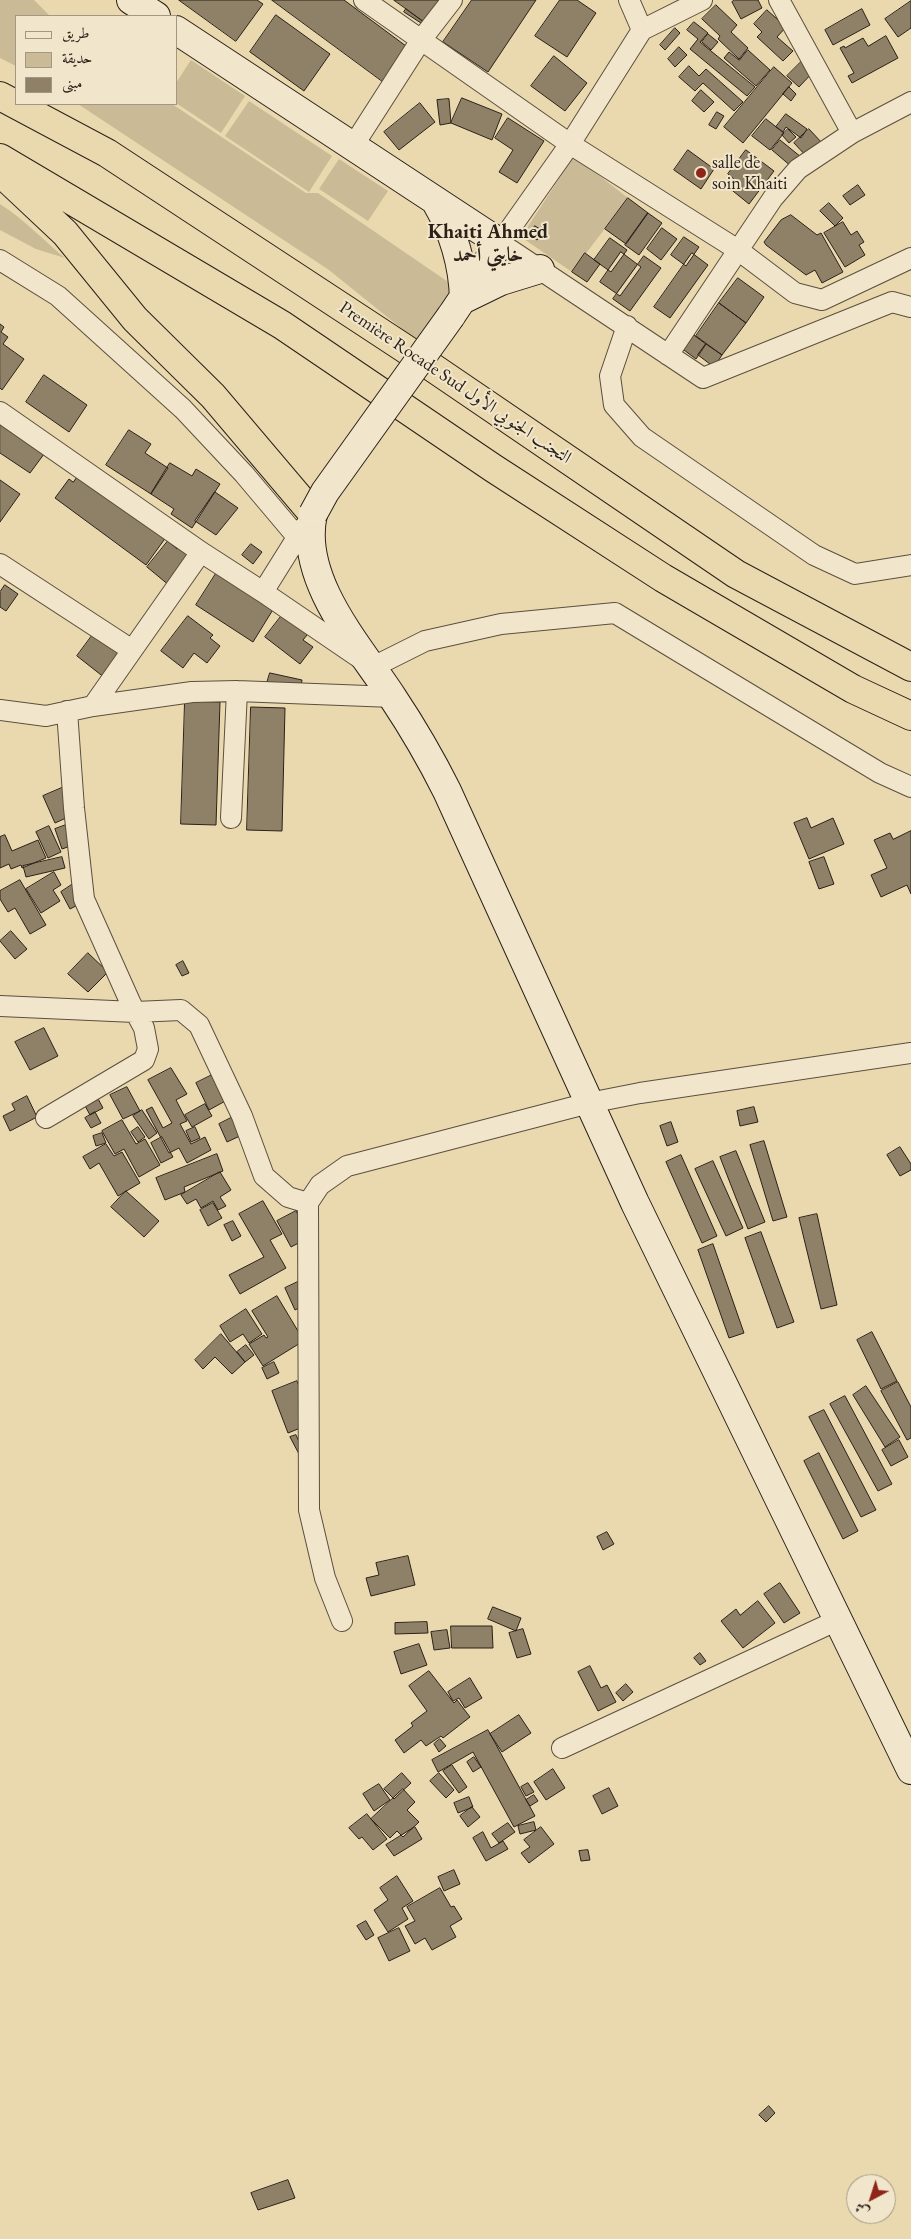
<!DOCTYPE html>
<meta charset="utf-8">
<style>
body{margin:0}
#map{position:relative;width:911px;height:2239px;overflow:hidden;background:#ead9af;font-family:"EB Garamond",Amiri,serif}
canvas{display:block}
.legend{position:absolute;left:15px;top:15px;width:162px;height:90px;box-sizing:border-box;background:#f1e6cb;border:1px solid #a29784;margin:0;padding:6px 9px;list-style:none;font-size:15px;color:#2b2119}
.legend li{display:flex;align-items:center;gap:10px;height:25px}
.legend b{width:25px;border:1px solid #a29784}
.north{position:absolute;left:846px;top:2174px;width:50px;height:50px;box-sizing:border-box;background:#f1e6cb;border:1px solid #a29784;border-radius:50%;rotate:220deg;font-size:14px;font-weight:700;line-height:20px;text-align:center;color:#2b2119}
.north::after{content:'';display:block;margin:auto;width:18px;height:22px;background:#8f2418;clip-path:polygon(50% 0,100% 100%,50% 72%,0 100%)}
</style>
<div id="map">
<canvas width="911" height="2239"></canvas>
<ul class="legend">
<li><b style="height:6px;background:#f1e6cb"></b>طريق</li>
<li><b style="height:14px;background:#caba96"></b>حديقة</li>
<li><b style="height:14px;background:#8e8167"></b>مبنى</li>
</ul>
<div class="north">ش</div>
</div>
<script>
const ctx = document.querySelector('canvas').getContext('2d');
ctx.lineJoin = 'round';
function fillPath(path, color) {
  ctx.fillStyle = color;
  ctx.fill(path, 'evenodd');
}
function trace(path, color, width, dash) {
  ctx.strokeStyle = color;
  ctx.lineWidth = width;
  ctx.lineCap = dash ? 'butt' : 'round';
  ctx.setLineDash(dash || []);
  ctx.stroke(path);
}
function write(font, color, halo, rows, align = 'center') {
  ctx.font = font + ' "EB Garamond",Amiri,serif';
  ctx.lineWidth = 4;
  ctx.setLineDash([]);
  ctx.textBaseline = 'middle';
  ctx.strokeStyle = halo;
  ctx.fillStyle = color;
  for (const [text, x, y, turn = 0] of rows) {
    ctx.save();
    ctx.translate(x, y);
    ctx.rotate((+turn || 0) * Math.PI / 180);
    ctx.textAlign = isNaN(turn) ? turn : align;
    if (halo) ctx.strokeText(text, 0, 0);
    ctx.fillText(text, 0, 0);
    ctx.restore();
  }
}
fillPath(new Path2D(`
 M0 0H34L50 16H16V66L0 58Z
 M191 60 245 96 221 133 176 103V83Z
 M249 101 332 156 309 192 225 136Z
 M78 104H172L306 193H318L457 288 417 341 329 270Z
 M574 156 628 198 572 272 521 237Z
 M339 159 388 191 368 221 319 189Z
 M0 204C24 219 43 240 65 258L36 249 0 230Z`), '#caba96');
const building = new Path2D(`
 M179 0H257L263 4 236 41Z
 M272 0H344L410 49 385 83Z
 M394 0H440L425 22Z
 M472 0H536L488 72 443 42Z
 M560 0H577L596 13 567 57 535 36Z
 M735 0H758L762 8 741 19 732 2Z
 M911 1V28L898 37 885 19Z
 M716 5 737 25 731 32 748 48 739 59 718 39 720 36 702 19Z
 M406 9 425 23 424 25 404 12Z
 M862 9 870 25 833 45 825 30Z
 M767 10 786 27 777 37 793 51 783 61 757 37 762 32 754 24Z
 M276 15 330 54 304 91 250 52Z
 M694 22 708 33 700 42 755 87 747 96 690 49 698 39 687 30Z
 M675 28 680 33 665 50 660 45Z
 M708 34 718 42 711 50 702 42Z
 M886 36 898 58 852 83 848 76 854 73 840 48 844 46 845 48 863 38 868 46Z
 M679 47 687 55 675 67 668 59Z
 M748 50 770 70 756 86 724 58 729 52 739 60Z
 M554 56 587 83 565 111 531 86Z
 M804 59 815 70 799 87 787 76Z
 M689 66 699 76 706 69 743 102 734 111 703 83 695 91 679 77Z
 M774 67 792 83 743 143 724 127Z
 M789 87 796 94 791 101 783 94Z
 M701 90 714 102 704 112 692 101Z
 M462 98 502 114 492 140 451 123Z
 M449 99 451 123 440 125 437 100Z
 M420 103 435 122 399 150 384 132Z
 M717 112 724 116 716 129 709 125Z
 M786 114 807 129 801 138 786 127 783 132 776 127Z
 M508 118 544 141 517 183 499 172 513 150 495 138Z
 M766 119 784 133 770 150 752 136Z
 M788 129 796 137 789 143 782 135Z
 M809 129 823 144 808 158 794 143Z
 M780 140 801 157 792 167 772 150Z
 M688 150 714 169 701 189 674 170Z
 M746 150 774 171 749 204 728 187 734 179 728 174Z
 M858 185 865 195 850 205 843 196Z
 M628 198 648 213 626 244 605 229Z
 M829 203 843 218 835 226 820 211Z
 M648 213 662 223 639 255 625 245Z
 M791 215 817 235 821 233 843 272 822 283 815 270 806 275 766 245 764 242 781 220Z
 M843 222 851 235 857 231 864 242 859 245 865 255 845 267 824 233Z
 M535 226 543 231 537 240 529 235Z
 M662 228 677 239 661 260 647 249Z
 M684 237 699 247 686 266 671 255Z
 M610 238 627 250 611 272 594 260Z
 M621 252 641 267 620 296 600 282Z
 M585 253 600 264 587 282 572 272Z
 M692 253 708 265 670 318 654 307Z
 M644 256 661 268 630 311 613 299Z
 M738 278 764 297 746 323 719 303Z
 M719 303 746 323 722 355 696 336Z
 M0 324 4 327 1 332 8 337 3 344 24 359 2 390 0 388Z
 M691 333 706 344 696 359 680 347Z
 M706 344 722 355 714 367 698 355Z
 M44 375 87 405 69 432 26 402Z
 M0 418 47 450 30 473 0 453Z
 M129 430 151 444 145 453 168 468 151 494 106 465Z
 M170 463 192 476 196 469 220 484 192 528 171 514 174 509 151 494Z
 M83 469 169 533 146 565 55 498 69 479 73 482Z
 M0 480 20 494 0 522Z
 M215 492 238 508 216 535 195 521Z
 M168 541 177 549 183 542 196 553 170 586 147 567Z
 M251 544 262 552 253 564 242 555Z
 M217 572 274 608 253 642 196 605Z
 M5 585 18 594 6 611 0 607V592Z
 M286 610 311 630 303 640 313 647 300 664 265 637Z
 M188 616 213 635 210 638 220 646 207 663 194 653 183 668 161 651Z
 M94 633 133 654 110 682 77 656Z
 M270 673 302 680 300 691 267 683Z
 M185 701 220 702 216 825 181 824Z
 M251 707 285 708 282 831 247 830Z
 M64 787 75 814 55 823 43 796Z
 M807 818 811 828 833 818 844 844 809 859 794 823Z
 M77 821 84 841 62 849 55 829Z
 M49 826 61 852 48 858 36 832Z
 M911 831V894L907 885 881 897 871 875 887 868 874 840 890 833 893 839Z
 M5 835 12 851 38 840 46 858 22 868 21 865 11 869 9 864 0 868V837Z
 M62 857 65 868 26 877 23 866Z
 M824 857 834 884 819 889 809 862Z
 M54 872 61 885 53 890 60 901 41 913 26 889Z
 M20 880 46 925 30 934 15 908 8 912 0 899V891Z
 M73 884 93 897 70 909 61 892Z
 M11 931 27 949 15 959 0 941Z
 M88 953 108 972 88 992 68 974Z
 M183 961 189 973 182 976 176 965Z
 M44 1028 58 1056 30 1070 15 1042Z
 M171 1068 187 1094 176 1100 187 1121 180 1124 191 1144 205 1137 211 1150 187 1163 179 1148 169 1153 146 1110 152 1107 163 1128 172 1123 148 1080Z
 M216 1073 229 1099 209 1110 196 1083Z
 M127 1087 140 1111 123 1119 110 1095Z
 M96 1095 103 1108 90 1115 83 1102Z
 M27 1096 37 1117 10 1131 3 1116 15 1110 12 1104Z
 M205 1104 212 1116 192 1127 185 1115Z
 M754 1107 758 1122 740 1126 737 1111Z
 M142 1110 157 1133 149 1139 133 1116Z
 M95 1112 101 1123 91 1128 85 1118Z
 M233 1117 242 1135 227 1142 219 1124Z
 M122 1120 136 1144 145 1139 160 1165 139 1177 124 1149 115 1154 102 1131Z
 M671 1122 678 1142 667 1146 660 1126Z
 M138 1127 145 1137 138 1142 131 1132Z
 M195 1127 200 1138 191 1142 186 1131Z
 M102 1133 106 1143 96 1146 93 1136Z
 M162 1137 173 1157 161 1163 151 1143Z
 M764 1141 787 1217 773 1221 750 1145Z
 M106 1144 114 1156 122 1152 140 1183 118 1196 99 1163 90 1169 83 1157Z
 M900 1147 911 1164V1170L900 1176 887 1155Z
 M736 1151 765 1222 748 1229 720 1157Z
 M217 1154 223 1171 184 1187 185 1192 165 1200 156 1178Z
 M681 1155 717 1236 702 1243 666 1162Z
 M713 1161 743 1228 726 1236 695 1169Z
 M220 1172 231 1190 220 1197 226 1206 218 1210 213 1201 201 1208 196 1199 187 1204 181 1195Z
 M126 1191 159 1221 144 1237 111 1207Z
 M263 1201 282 1234 270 1240 286 1268 240 1294 229 1275 264 1257 239 1214Z
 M213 1203 222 1218 208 1226 200 1210Z
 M296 1211 310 1237 291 1247 277 1221Z
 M817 1214 837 1305 821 1309 799 1218Z
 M233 1221 241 1236 232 1241 224 1225Z
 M761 1232 794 1322 777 1328 745 1238Z
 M713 1244 744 1333 729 1338 698 1250Z
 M304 1279 307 1304 295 1310 285 1288Z
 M277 1296 298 1331 304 1327 310 1337 263 1366 249 1344 264 1335 266 1338 268 1337 252 1311Z
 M246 1309 262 1334 249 1343 243 1334 230 1342 220 1326Z
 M872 1332 897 1381 881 1389 857 1340Z
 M221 1334 245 1362 232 1374 215 1357 203 1369 195 1360Z
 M246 1345 254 1355 245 1362 237 1352Z
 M274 1362 279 1373 267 1379 262 1368Z
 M297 1381 313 1423 288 1433 272 1391Z
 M898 1382 911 1407V1438L907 1440 881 1391Z
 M866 1386 900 1437 885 1447 853 1395Z
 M845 1396 892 1484 878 1491 830 1404Z
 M824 1410 876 1510 861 1517 809 1417Z
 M296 1435 301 1446H317L299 1454 290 1437Z
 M899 1440 908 1457 891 1466 882 1450Z
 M819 1453 858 1531 843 1539 804 1461Z
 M607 1532 614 1544 603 1550 597 1537Z
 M408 1556 415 1585 371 1596 366 1578 379 1575 376 1563Z
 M780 1583 800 1613 784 1623 764 1594Z
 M758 1601 775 1623 743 1648 721 1621 736 1609 740 1615Z
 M493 1607 521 1618 516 1631 488 1619Z
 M427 1622 428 1633 395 1634V1623Z
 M451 1626H492L493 1648H452Z
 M523 1629 531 1654 517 1658 509 1633Z
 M447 1630 450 1648 434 1650 431 1632Z
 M419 1644 427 1665 401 1674 394 1652Z
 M700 1653 706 1661 700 1665 694 1658Z
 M590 1666 601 1688 607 1685 616 1702 598 1711 578 1672Z
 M429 1671 454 1703 457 1700 470 1717 443 1738 441 1736 426 1746 421 1740 404 1753 395 1740 413 1726 411 1723 427 1711 409 1686Z
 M470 1678 482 1698 465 1708 459 1698 453 1701 448 1692Z
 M626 1684 633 1692 623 1701 616 1693Z
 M519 1715 531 1733 502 1752 490 1734Z
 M488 1730 535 1816 514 1827 473 1752 438 1772 432 1760Z
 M440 1739 446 1746 439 1752 434 1744Z
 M474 1757 481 1767 473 1772 467 1762Z
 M452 1765 467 1787 459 1793 443 1771Z
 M553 1769 565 1788 546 1800 534 1782Z
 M402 1773 411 1783 394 1799 384 1789Z
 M439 1773 454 1790 446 1798 430 1781Z
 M528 1783 534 1792 526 1796 521 1787Z
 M379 1784 390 1800 374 1811 363 1794Z
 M609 1788 618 1806 602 1814 593 1796Z
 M403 1789 415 1802 407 1810 419 1822 403 1837 397 1831 390 1838 371 1819Z
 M534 1795 538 1801 530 1806 526 1800Z
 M469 1797 473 1807 458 1813 454 1803Z
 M472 1807 480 1817 468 1827 460 1816Z
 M367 1814 387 1839 373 1850 362 1837 359 1839 349 1828Z
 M534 1822 536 1830 520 1834 518 1826Z
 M508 1823 515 1832 499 1843 492 1834Z
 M415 1827 422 1839 394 1856 386 1845Z
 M541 1827 554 1844 529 1863 521 1853 530 1847 524 1840Z
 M483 1832 491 1848 503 1841 508 1849 486 1861 473 1838Z
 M588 1850 590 1860 581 1861 579 1851Z
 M454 1870 460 1884 444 1891 438 1877Z
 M397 1876 413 1901 402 1908 408 1919 388 1932 374 1910 388 1900 380 1888Z
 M440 1888 451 1907 454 1906 462 1919 450 1926 456 1937 432 1950 425 1938 415 1944 405 1926 415 1921 407 1907Z
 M366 1921 374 1935 366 1940 357 1926Z
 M399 1928 410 1951 389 1961 378 1938Z
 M769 2106 775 2113 766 2122 759 2115Z
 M288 2180 295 2198 258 2210 251 2193Z`);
fillPath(building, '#8e8167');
trace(building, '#2b2119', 1);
const street = new Path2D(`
 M364 0 570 144 738 250 795 293 822 300 911 258
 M629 0 642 30 570 144 500 243 703 378 892 302 911 307
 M779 0 852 133
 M642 30 702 0
 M353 146 421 40 452 0
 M0 260 58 296 183 409 244 474 314 557
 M627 326 610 376 614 405 642 437 814 555 855 574 911 565
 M668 355 773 198 798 169 852 133 911 102
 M0 412 201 552 263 592 373 667 425 641 501 624 615 613 880 773 911 787
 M0 564 132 650
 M263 592 303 528
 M93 706 192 692 237 691 393 697
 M0 710 46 716 93 706 201 552
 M231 818 237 691
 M0 1006 135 1012 181 1010 199 1025 242 1116 264 1176 288 1197 308 1203
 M46 1118 144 1060 148 1049 144 1028 131 1004 84 899 74 808 67 711
 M342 1621 325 1578 309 1510 308 1203 320 1185 347 1166 589 1103 640 1093 911 1053
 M562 1748 838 1620`);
const secondary = new Path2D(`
 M131 0 156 16
 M176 30 500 243 451 316
 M436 202C454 233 463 263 464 299L501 281 540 269
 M313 514C298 580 360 647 393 698 413 728 431 759 447 791L635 1203 911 1770`);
const highway = new Path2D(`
 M0 96 107 153 404 348 736 574 911 667
 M0 158 282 325 493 468 663 578 853 689 911 716
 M0 172 65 233 135 319 213 396 313 514`);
trace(street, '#5b4f3e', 22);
trace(secondary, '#2b2119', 30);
trace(highway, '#2b2119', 30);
trace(street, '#f1e6cb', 20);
trace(secondary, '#f1e6cb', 28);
trace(highway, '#ead9af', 28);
const secondaryBridge = new Path2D(`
 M313 514 325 492 451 316`);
trace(secondaryBridge, '#2b2119', 30, []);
trace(secondaryBridge, '#f1e6cb', 28);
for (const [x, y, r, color] of [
 [701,173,6,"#8f2418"]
]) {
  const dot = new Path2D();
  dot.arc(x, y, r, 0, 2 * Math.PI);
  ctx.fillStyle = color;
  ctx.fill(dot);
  trace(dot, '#f1e6cb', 2);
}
write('18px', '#2b2119', '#f1e6cb', [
 ["salle de",712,163],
 ["soin Khaiti",712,184]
], 'left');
write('18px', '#2b2119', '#f1e6cb', [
 ["Première Rocade Sud التجنب الجنوبي الأول",455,383,34]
]);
write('bold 20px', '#2b2119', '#f1e6cb', [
 ["Khaiti Ahmed",488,233],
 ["خايتي أحمد",488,256]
]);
</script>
